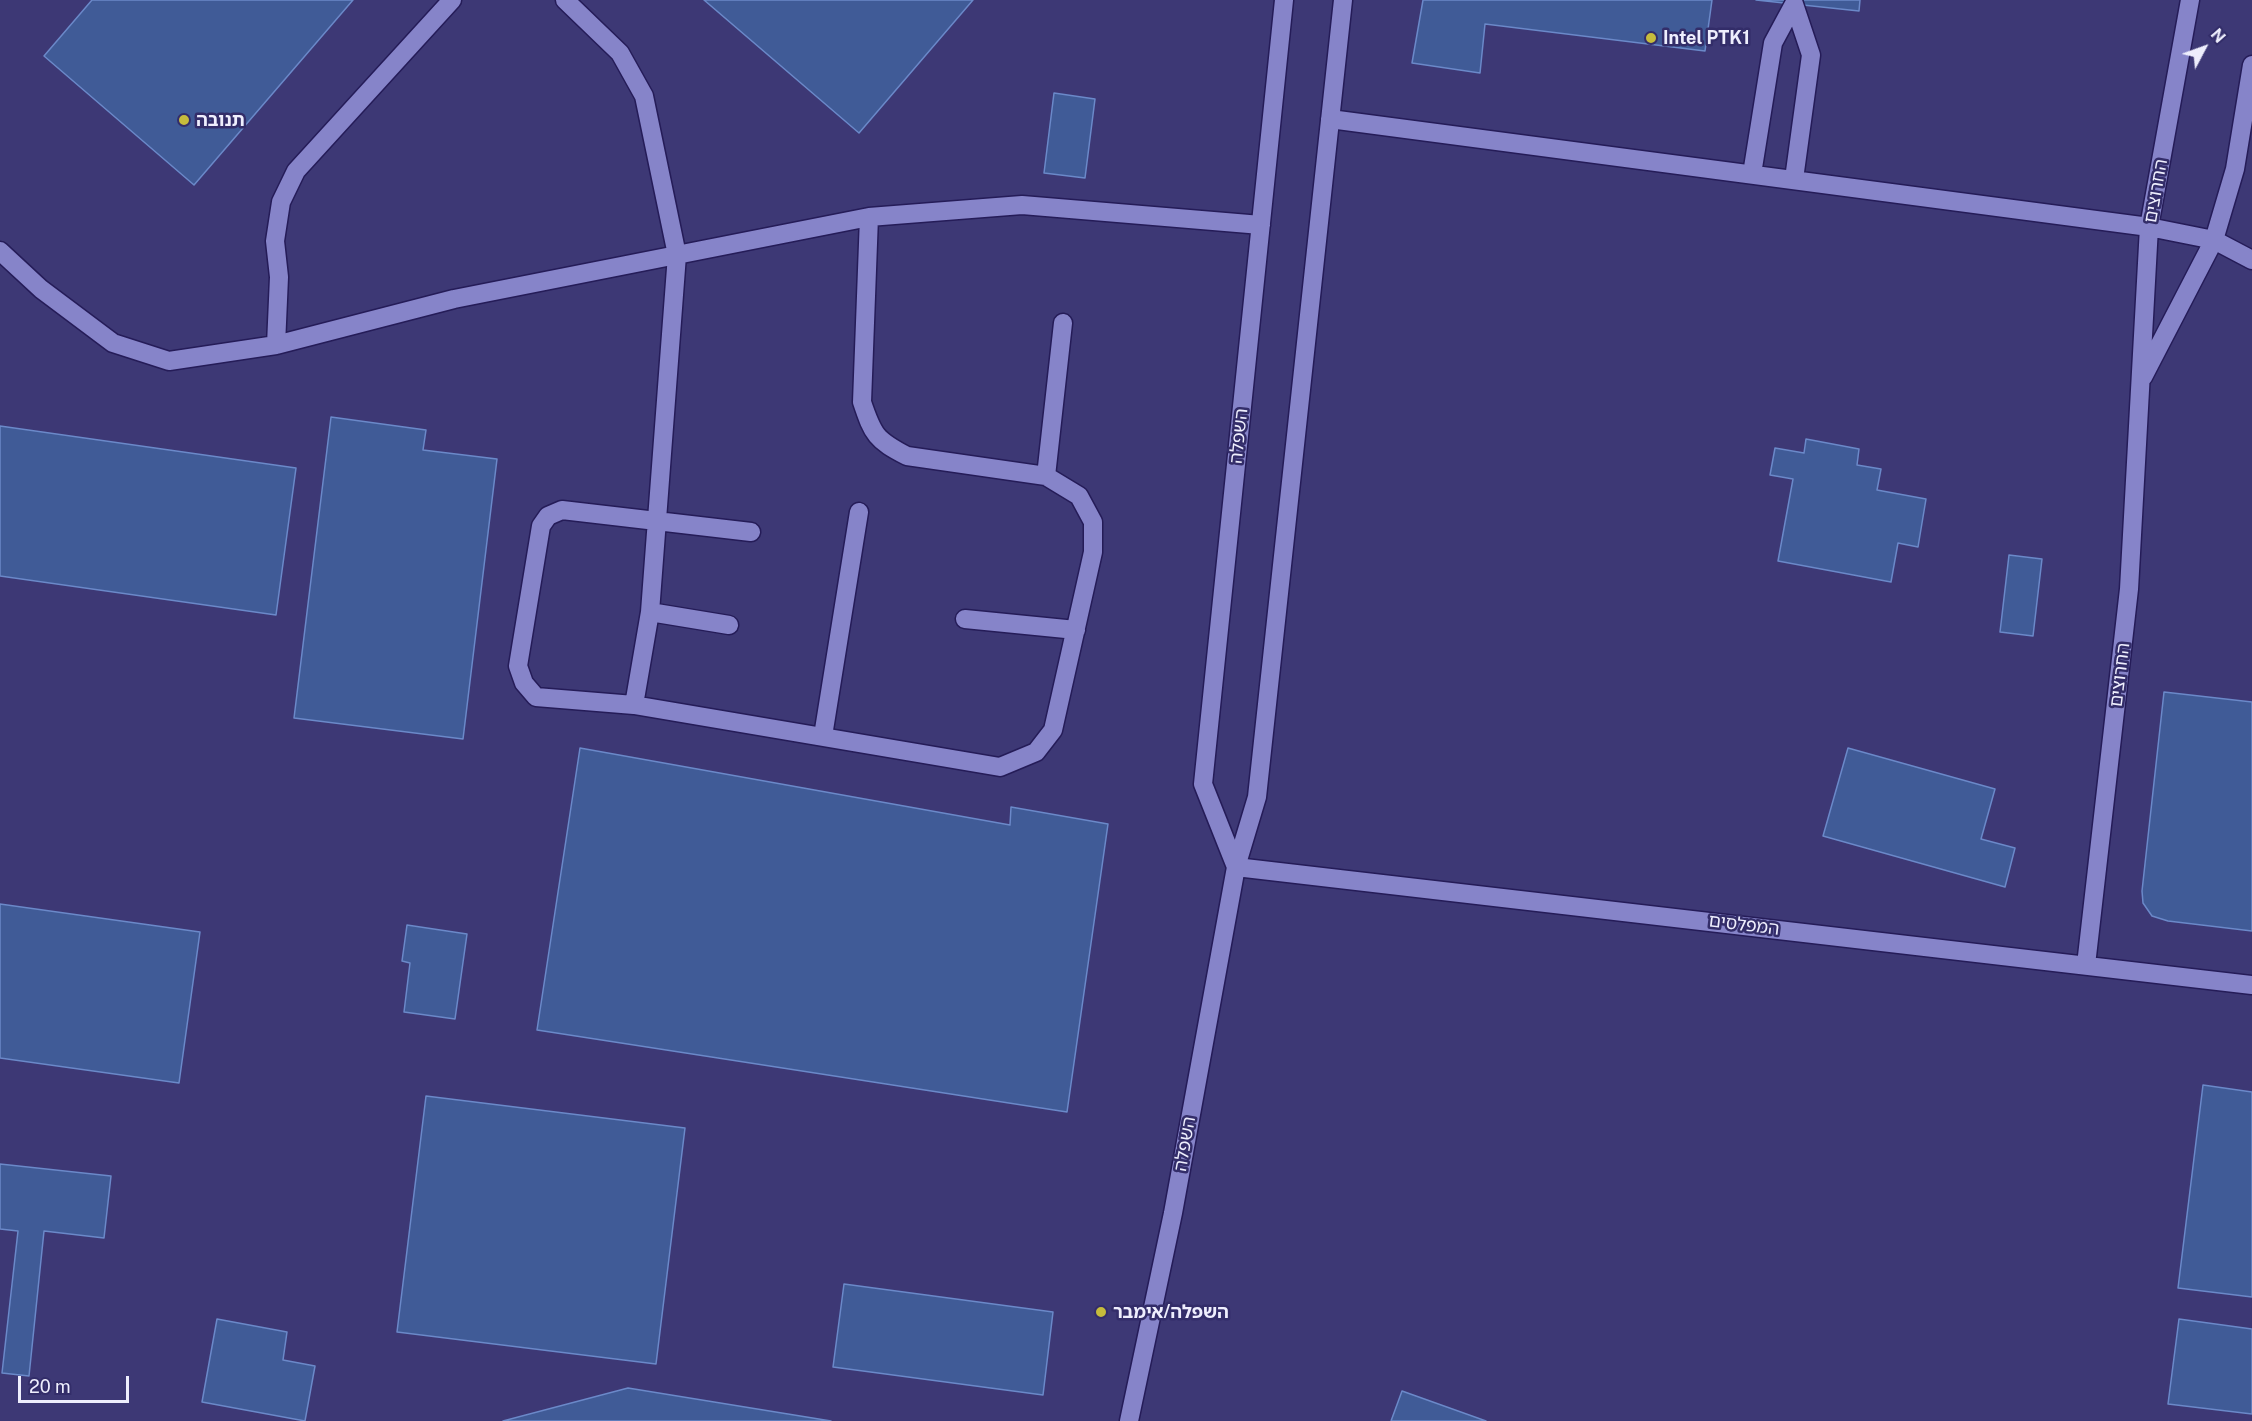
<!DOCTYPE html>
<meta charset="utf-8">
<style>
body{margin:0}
#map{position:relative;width:2252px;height:1421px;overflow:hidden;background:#3d3875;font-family:"Public Sans",sans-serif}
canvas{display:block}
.north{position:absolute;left:2174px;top:18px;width:60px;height:60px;-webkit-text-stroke:4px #332d69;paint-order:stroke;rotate:49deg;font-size:16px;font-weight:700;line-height:24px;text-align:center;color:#eeeefd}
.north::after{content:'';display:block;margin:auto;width:21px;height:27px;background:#eeeefd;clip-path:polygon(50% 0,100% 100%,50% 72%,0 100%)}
.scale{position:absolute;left:18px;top:1376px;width:111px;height:27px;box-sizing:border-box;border:3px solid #eeeefd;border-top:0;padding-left:8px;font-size:18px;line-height:21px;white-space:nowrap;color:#eeeefd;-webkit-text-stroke:4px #332d69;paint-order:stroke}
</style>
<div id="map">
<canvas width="2252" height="1421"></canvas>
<div class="north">N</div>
<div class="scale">20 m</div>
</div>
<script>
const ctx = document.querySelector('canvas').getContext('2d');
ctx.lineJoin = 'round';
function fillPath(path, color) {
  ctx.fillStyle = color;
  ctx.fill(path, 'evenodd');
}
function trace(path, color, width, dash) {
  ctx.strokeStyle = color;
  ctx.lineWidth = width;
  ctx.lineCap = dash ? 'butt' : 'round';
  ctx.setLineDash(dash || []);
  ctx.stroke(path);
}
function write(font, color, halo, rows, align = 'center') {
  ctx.font = font + ' "Public Sans","Noto Sans Hebrew",sans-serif';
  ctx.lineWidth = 5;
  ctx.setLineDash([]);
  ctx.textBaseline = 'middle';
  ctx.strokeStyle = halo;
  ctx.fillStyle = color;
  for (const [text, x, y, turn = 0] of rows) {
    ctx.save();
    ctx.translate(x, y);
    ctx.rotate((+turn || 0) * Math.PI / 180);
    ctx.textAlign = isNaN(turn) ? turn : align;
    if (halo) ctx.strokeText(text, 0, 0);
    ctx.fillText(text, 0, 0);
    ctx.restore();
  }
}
const building = new Path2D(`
 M92 0H353L194 185 44 56Z
 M704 0H973L859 133Z
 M1423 0H1712L1705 51 1485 24 1480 73 1412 63Z
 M1756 0H1860L1859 11Z
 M1054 93 1095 99 1085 178 1044 173Z
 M331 417 426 430 423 450 497 459 463 739 294 718Z
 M0 426 296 468 276 615 0 576Z
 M1806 439 1859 449 1857 465 1881 469 1877 490 1926 499 1918 547 1898 543 1891 582 1778 561 1793 479 1770 475 1775 448 1804 453Z
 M2009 555 2042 559 2033 636 2000 632Z
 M2164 692 2252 702V931L2168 921 2152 916 2143 903 2142 891Z
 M580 748 1010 825 1011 807 1108 824 1067 1112 537 1030Z
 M1848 748 1995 789 1981 839 2015 848 2005 887 1823 836Z
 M0 904 200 932 179 1083 0 1058Z
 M407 925 467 934 455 1019 404 1012 410 963 402 961Z
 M2203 1085 2252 1092V1297L2178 1288Z
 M426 1096 685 1128 656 1364 397 1332Z
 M0 1164 111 1176 104 1238 44 1231 29 1376 2 1373 18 1231 0 1229Z
 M844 1284 1053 1312 1043 1395 833 1367Z
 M217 1319 287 1332 283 1360 315 1366 305 1421 202 1402Z
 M2179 1319 2252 1329V1414L2168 1404Z
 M628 1388 831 1421H503Z
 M1402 1391 1486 1421H1391Z`);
fillPath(building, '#405b97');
trace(building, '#6b89c9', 1.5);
const minor = new Path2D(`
 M565 0 620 53 644 96 677 255 650 612 634 705 536 697 524 683 518 666 541 526 548 516 562 510 751 532
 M1330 119 2149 227 2214 240 2252 260
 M1752 174 1773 43 1794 4
 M1794 179 1811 55 1794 4
 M0 251 41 289 113 343 169 361 276 345 454 299 869 217 1022 205 1261 225
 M276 345 279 277 275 241 281 202 296 171 452 0
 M2143 377 2214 240 2235 169 2252 65
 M1046 476 1063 323
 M650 612 729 625
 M965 619 1076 630
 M634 705 1000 767 1036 752 1053 730 1093 552V522L1079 496 1046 476 907 456C876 440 873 435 862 402L869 217
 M823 736 859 512
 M1236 867 2252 985
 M1236 867 1203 784 1284 0
 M2086 965 2129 589 2149 227 2190 0
 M1129 1421 1173 1213 1236 867 1257 797 1343 0`);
trace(minor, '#251c58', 21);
trace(minor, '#8684c9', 18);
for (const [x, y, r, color] of [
 [1651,38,6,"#c6bc3c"],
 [184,120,6,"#c6bc3c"],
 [1101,1312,6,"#c6bc3c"]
]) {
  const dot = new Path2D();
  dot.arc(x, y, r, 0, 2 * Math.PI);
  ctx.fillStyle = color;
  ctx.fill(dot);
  trace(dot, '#332d69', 2);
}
write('bold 18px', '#eeeefd', '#332d69', [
 ["Intel PTK1",1663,38],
 ["תנובה",196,120],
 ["השפלה/אימבר",1113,1312]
], 'left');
write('18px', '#eeeefd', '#332d69', [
 ["החרוצים",2156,191,-80],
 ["השפלה",1239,436,-84],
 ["החרוצים",2120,675,-83],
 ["המפלסים",1744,925,7],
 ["השפלה",1185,1144,-80]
]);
</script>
